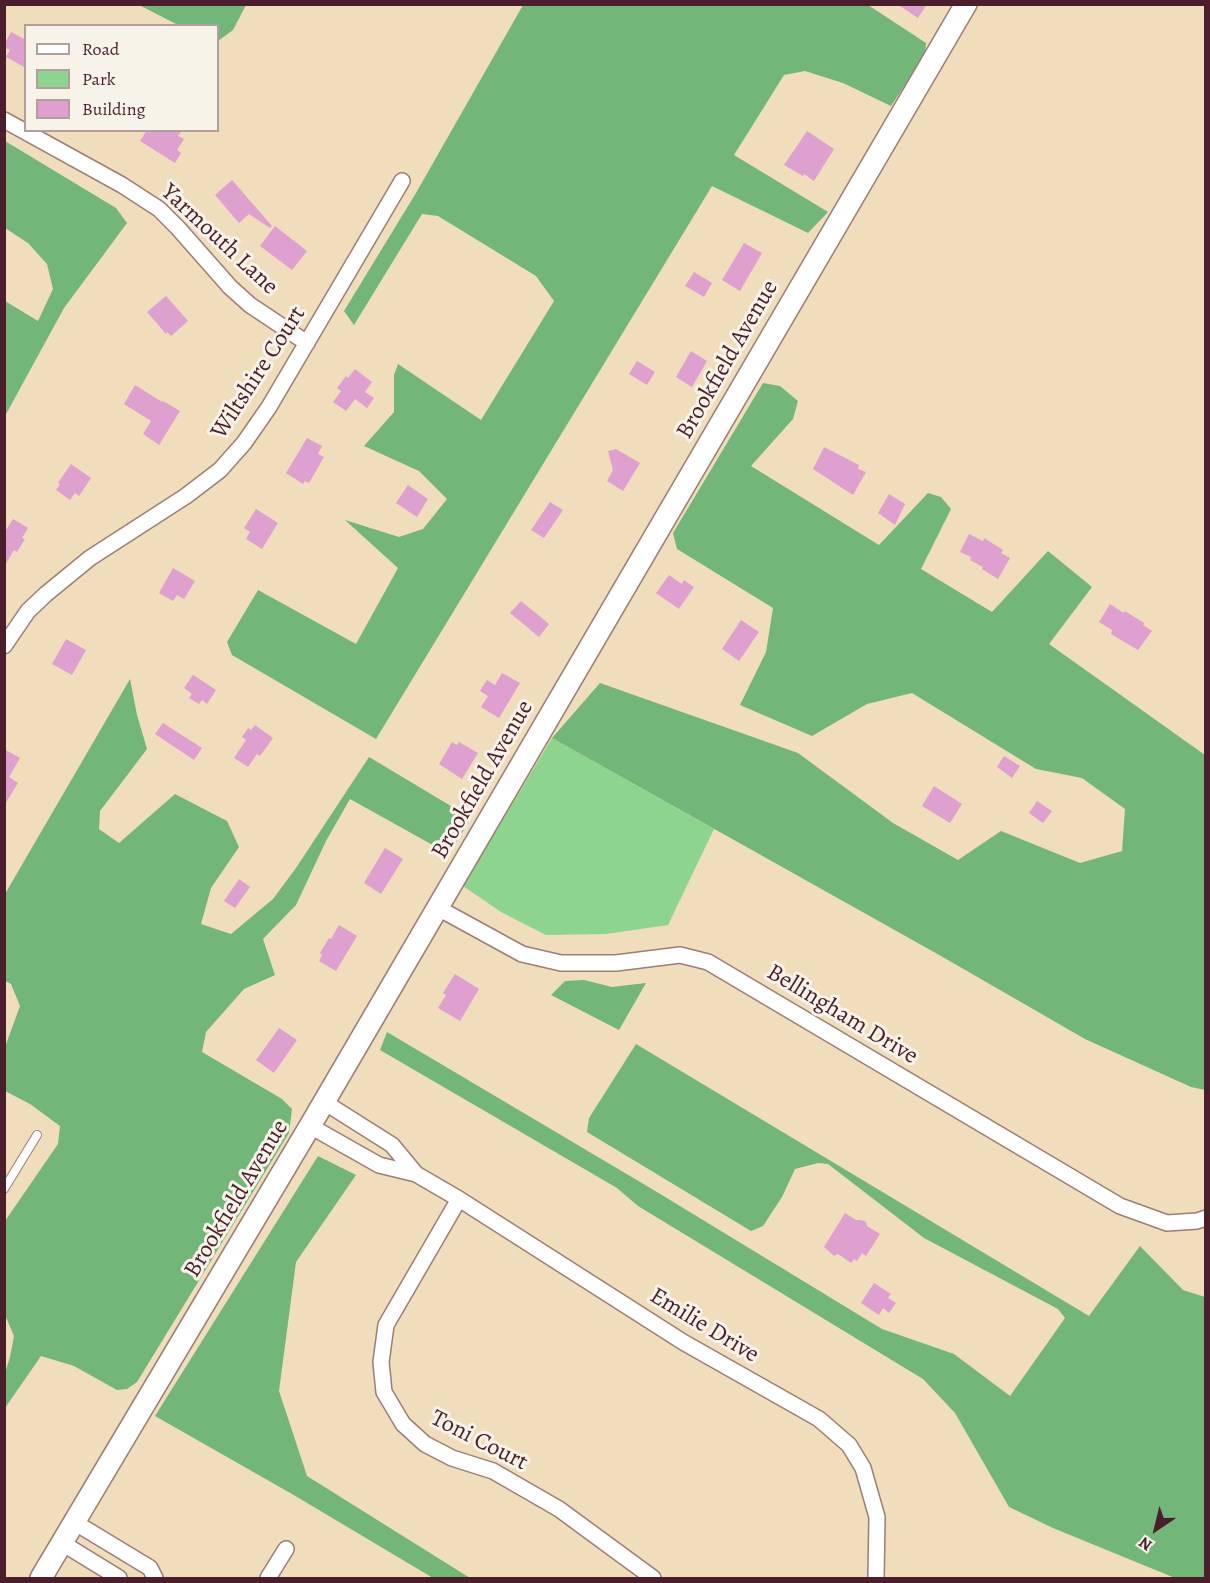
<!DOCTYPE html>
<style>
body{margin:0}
#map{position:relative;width:1210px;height:1583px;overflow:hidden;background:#f0ddbc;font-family:Alegreya,serif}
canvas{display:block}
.frame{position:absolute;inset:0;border:6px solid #4a1f2b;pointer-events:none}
.legend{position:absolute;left:24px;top:24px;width:195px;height:108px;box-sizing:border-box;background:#f7f3e8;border:2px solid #b29e9c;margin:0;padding:8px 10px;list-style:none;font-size:18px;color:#4a1f2b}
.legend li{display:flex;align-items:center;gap:12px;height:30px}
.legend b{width:30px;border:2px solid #b29e9c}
.north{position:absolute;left:1126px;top:1499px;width:60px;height:60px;-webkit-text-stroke:4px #f7f3e8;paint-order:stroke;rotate:215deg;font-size:16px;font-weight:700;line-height:24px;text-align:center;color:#4a1f2b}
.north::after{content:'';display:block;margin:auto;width:21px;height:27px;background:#4a1f2b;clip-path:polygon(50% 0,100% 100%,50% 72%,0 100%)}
</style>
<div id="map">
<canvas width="1210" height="1583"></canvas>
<div class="frame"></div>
<ul class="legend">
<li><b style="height:8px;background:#fff"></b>Road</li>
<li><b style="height:16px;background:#8dd48e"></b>Park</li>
<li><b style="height:16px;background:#dda0cf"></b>Building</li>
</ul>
<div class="north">N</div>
</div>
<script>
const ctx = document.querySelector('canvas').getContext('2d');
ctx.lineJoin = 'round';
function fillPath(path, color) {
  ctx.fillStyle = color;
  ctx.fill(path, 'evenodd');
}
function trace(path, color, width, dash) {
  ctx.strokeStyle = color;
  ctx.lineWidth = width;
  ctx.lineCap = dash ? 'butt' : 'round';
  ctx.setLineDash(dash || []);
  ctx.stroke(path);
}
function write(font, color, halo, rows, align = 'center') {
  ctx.font = font + ' Alegreya,serif';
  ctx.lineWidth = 6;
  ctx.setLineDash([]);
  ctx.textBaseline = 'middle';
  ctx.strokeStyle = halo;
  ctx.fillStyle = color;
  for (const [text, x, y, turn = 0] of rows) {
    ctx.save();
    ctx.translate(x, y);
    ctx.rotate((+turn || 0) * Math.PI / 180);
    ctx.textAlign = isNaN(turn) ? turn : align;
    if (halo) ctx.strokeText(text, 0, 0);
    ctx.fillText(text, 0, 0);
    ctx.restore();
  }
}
fillPath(new Path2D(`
 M552 738 714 829 668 925 606 934 546 935 501 912 463 886Z`), '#8dd48e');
fillPath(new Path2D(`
 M139 5H246L233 30 218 41V26L178 25Z
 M523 5H868L926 43 925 55 891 106 843 83 805 71 784 75 734 155 828 212 808 233 712 186 376 739 232 655 227 642 258 590 356 644 398 568 345 520 399 537 423 529 447 499 419 471 364 446 394 412V375L398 364 481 420 554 301 536 276 438 216 422 214 354 325 344 311 416 193Z
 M5 141 116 208 127 223 64 308 5 416V301L38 321 53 289 47 264 28 243 5 228Z
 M763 383 780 386 798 401 793 419 751 466 879 545 928 493 941 497 951 509 921 569 992 612 1048 551 1092 587 1049 644 1205 755V1090L1191 1087 1085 1039 941 956 552 738 600 683 798 753 893 823 958 860 1001 831 1080 863 1122 851 1125 809 1082 778 1036 769 912 693 867 704 812 736 740 705 766 652 773 608 677 549 673 533Z
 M130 679 137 715 147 749 100 811 99 829 119 843 175 794 227 821 239 847 211 888 201 924 231 934 273 899 296 868 369 757 471 818 454 846 438 848 350 799 326 841 296 905 263 939 275 975 244 989 206 1032 202 1052 282 1099 292 1109 289 1133 137 1382 127 1389 117 1390 74 1366 41 1356 5 1408V1373L10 1357 14 1336 5 1315V1221L58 1144 60 1126 30 1104 5 1091V1047L20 1006 11 984 5 981V894Z
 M584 980 612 987 646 983 619 1030 551 995 565 981Z
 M387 1032 652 1189 882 1329 954 1354 1010 1396 1065 1318 1058 1309 924 1238 828 1164 818 1163 795 1169 782 1197 763 1226 751 1231 587 1132 589 1118 636 1044 1089 1316 1140 1246 1183 1290 1205 1297V1578H1175L1053 1528 1009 1507 955 1413 923 1379 638 1206 617 1188 380 1050Z
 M318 1156 356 1175 296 1262 279 1391 307 1476 470 1578H433L292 1494 155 1416Z`), '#72b679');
fillPath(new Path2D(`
 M897 4H927L918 18Z
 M11 32 26 40V68L6 57 10 50 4 47V45Z
 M147 130H182L178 136 184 139 177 150 181 153 175 163 140 141Z
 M807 131 834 149 814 181 804 174 803 176 784 165Z
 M232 180 272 226 270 228 249 214 239 223 215 195Z
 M275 226 307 251 292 270 260 246Z
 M744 243 762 253 740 291 722 280Z
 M694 272 712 283 704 297 685 286Z
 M166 296 188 321 171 336 167 332 166 334 147 312Z
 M691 351 707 361 692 387 676 377Z
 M637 361 655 372 647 385 629 374Z
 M355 369 372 382 365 392 374 398 367 408 355 399 346 411 333 402 341 391 337 388 346 376 348 378Z
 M135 385 162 402 163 401 180 411 159 445 143 434 151 421 124 404Z
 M307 438 322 446 318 454 324 457 309 483 305 481 303 484 286 473Z
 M824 447 859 465 858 469 866 472 853 495 813 469Z
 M616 449 640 463 623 491 607 481 613 470 608 451Z
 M71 464 91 478 79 496 75 493 70 500 56 490 60 484 58 483Z
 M408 485 428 499 417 517 396 503Z
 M889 494 905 504 895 525 878 513Z
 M550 502 563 510 544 538 531 530Z
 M256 509 278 523 262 549 246 539 250 532 244 528Z
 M13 519 28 528 22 538 25 539 17 552 14 550 4 567V533Z
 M969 534 983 541 984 538 1003 550 1001 553 1010 558 998 579 982 569 983 567 970 560 971 557 960 552Z
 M173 568 195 581 184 599 177 595 173 601 159 593Z
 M669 575 682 584 684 580 694 587 679 609 656 593Z
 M521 601 549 624 539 637 510 613Z
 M1110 604 1124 613 1125 611 1144 623 1143 625 1152 631 1138 650 1111 634 1112 630 1099 622Z
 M741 620 759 632 739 661 722 649Z
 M66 639 86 650 72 675 52 664Z
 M502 673 520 683 499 718 481 707 488 696 480 691 487 680 495 685Z
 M193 675 216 690 207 704 202 700 199 704 189 698 192 694 184 688Z
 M163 723 202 748 194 760 155 734Z
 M255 725 273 738 260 756 257 754 248 767 234 758 246 740 242 737 248 728 251 730Z
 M452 742 457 745 459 742 478 753 462 779 439 764Z
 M4 749 20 758 9 777 18 783 4 806Z
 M1004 756 1020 766 1012 778 997 767Z
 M934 786 962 804 950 823 922 806Z
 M1037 801 1052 811 1043 823 1029 813Z
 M385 848 403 859 381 894 364 883Z
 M239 879 250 887 235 908 224 901Z
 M339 925 357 936 336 971 319 961 322 955 320 953 329 938 331 939Z
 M455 974 479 989 460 1021 438 1008 446 995 443 993Z
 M279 1028 297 1040 274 1073 256 1060Z
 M845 1213 856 1220H861L866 1222 867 1226 880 1234 866 1256 862 1253 857 1261 854 1259 851 1263 838 1254 834 1256 824 1247Z
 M874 1283 891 1294 888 1298 896 1303 889 1313 883 1308 879 1315 861 1303Z`), '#dda0cf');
const service = new Path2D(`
 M4 1189 37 1135`);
const minor = new Path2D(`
 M4 120 122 185 159 209 178 228 230 287 250 305 307 343
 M4 646 28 611 46 594 90 558 186 496 220 470 244 443 269 407 402 181
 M438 908 522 954 561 963H616L680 955 708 962 1120 1206 1167 1223 1197 1221 1206 1218
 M324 1102 392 1145 416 1174
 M310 1126 379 1165 416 1174 459 1199 683 1342 819 1419 849 1445 863 1468 877 1517 876 1578
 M459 1199 386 1325 381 1362 384 1392 403 1424 425 1444 452 1458 493 1471 559 1509 653 1578
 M74 1522 150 1568 155 1578
 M62 1543 119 1578
 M268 1578 286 1549`);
const secondary = new Path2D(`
 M41 1578 310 1126 966 4`);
trace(service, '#9d7e74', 10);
trace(minor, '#9d7e74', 18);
trace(secondary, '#9d7e74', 24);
trace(service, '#fff', 8);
trace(minor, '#fff', 15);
trace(secondary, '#fff', 21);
write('24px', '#4a1f2b', '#f7f3e8', [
 ["Yarmouth Lane",219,240,43],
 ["Brookfield Avenue",728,360,-60],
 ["Wiltshire Court",259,373,-57],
 ["Brookfield Avenue",483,780,-60],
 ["Bellingham Drive",842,1015,31],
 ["Brookfield Avenue",237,1199,-59],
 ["Emilie Drive",704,1326,31],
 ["Toni Court",479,1441,27]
]);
</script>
